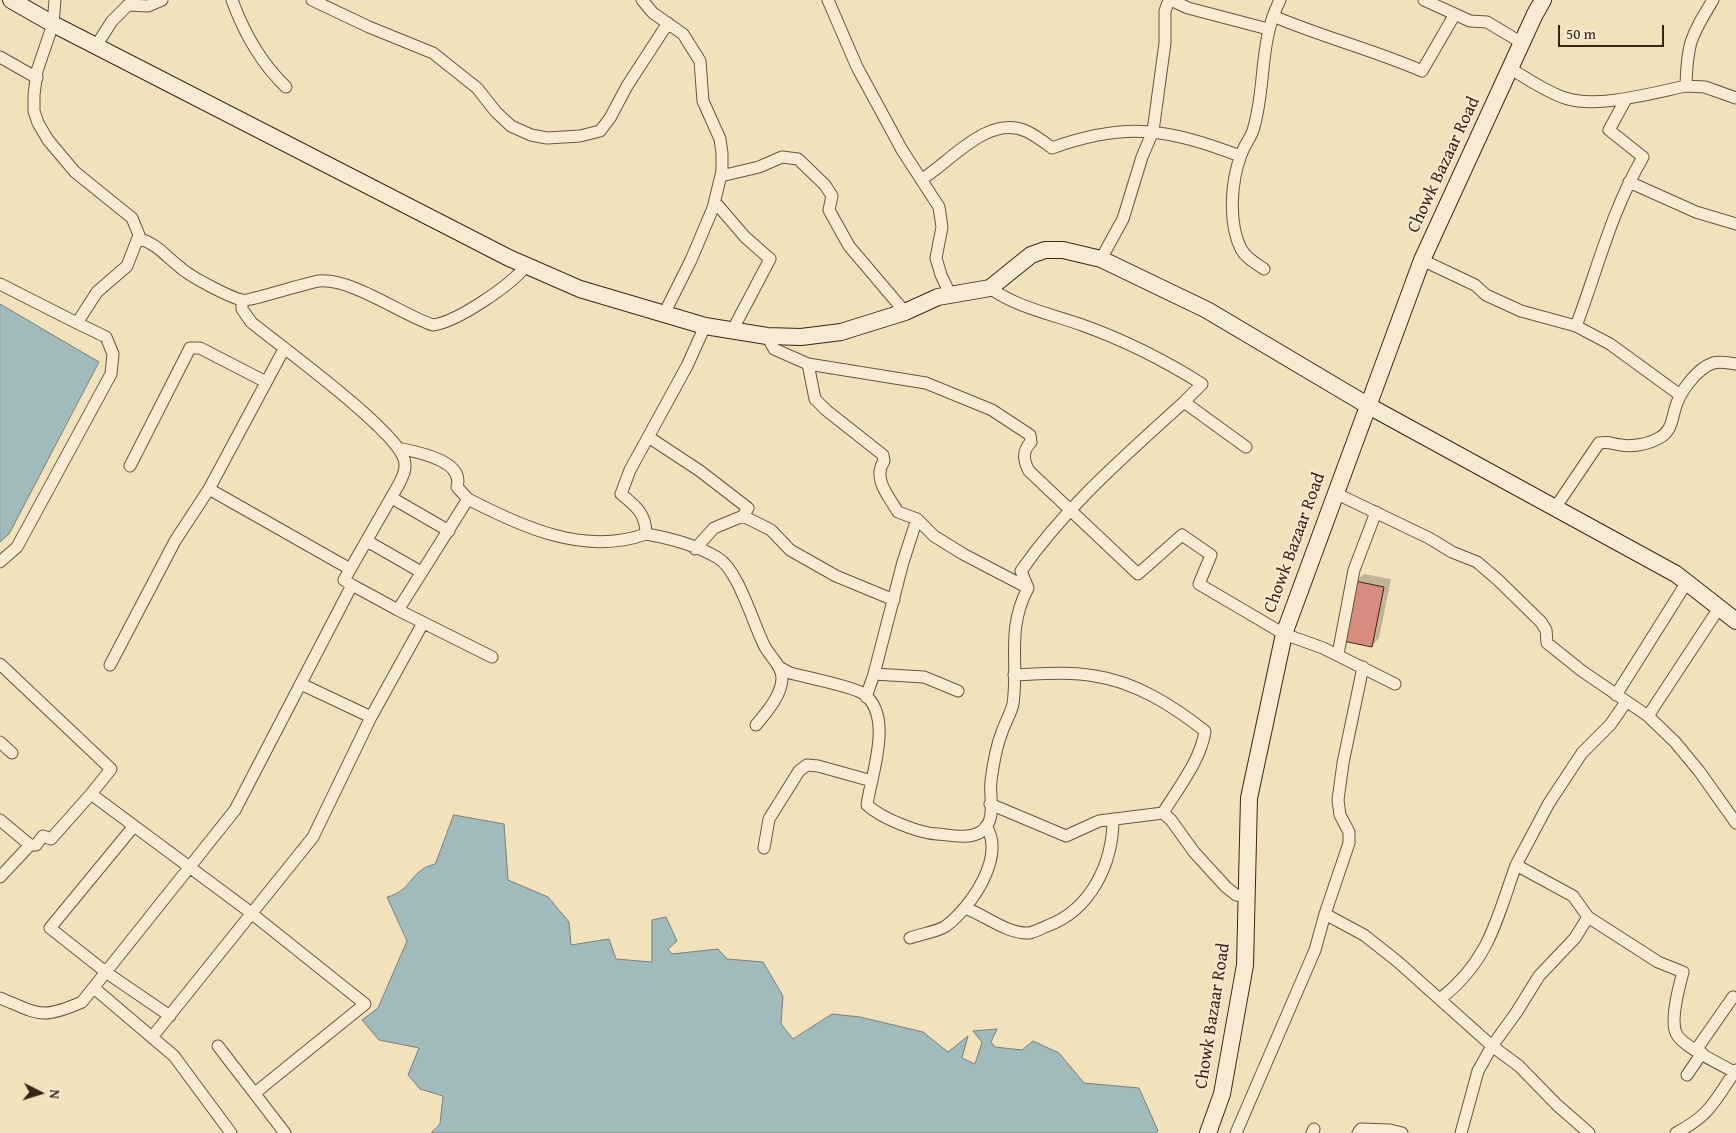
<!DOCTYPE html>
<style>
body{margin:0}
#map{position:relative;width:1736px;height:1133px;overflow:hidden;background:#f2e2bc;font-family:"Gentium Book Plus",serif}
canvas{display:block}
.north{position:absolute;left:15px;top:1068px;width:50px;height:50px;-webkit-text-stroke:4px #f7ecd3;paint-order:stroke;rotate:95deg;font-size:14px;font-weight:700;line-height:20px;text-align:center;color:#3a2517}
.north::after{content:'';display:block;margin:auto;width:18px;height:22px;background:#3a2517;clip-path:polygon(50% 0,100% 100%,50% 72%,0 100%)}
.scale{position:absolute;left:1558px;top:25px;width:106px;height:22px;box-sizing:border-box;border:2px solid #3a2517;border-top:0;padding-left:6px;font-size:15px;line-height:18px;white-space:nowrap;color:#3a2517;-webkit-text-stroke:4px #f7ecd3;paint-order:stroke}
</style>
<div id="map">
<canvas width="1736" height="1133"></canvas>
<div class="north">N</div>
<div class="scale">50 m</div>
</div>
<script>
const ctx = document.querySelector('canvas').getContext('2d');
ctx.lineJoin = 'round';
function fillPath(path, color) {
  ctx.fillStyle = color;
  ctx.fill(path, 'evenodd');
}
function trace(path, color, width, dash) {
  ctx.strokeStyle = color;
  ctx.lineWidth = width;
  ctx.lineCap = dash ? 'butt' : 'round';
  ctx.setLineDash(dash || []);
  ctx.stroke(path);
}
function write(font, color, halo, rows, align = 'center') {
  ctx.font = font + ' "Gentium Book Plus",serif';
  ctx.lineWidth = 4;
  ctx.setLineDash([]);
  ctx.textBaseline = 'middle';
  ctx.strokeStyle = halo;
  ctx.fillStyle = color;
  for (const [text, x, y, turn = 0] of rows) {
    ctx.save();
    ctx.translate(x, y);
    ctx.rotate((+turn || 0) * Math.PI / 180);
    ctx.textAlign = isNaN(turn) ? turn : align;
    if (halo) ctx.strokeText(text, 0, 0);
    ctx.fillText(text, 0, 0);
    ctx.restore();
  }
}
const water = new Path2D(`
 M0 304 99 362 9 534 0 542Z
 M454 815 504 824 508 880 548 897 569 922 571 945 609 939 616 959 652 962V920L666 917 677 941 668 949 672 954 718 949 727 959 763 962 783 996 781 1024 793 1039 832 1014 860 1017 923 1032 948 1052 968 1036 962 1058 975 1064 982 1042 973 1031 997 1029 991 1042 995 1047 1022 1050 1033 1041 1059 1053 1084 1083 1139 1088 1158 1131 1156 1133H431L440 1124 443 1096 420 1089 408 1075 419 1048 379 1040 362 1020 378 1008 407 941 387 897C414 890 408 871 435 864Z`);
fillPath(water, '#a1babc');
trace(water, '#787e7a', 1);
fillPath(new Path2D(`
 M1364 574 1391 579 1379 638 1372 646 1356 581Z`), '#0003');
const building = new Path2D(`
 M1355 581 1384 587 1372 647 1343 641Z`);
fillPath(building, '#d78c7f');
trace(building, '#3a2517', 1);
const street = new Path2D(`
 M232 0C244 33 260 62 286 87
 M312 0 369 27 433 53 477 88 496 112 511 126 531 135 547 138 580 136 600 131 610 118 627 86 668 23
 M642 0 653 13 683 34 700 61 703 101 720 139 722 153V171L713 208 691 260 664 314
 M828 0 857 67 902 150 939 207 942 227 936 258 941 275 951 296
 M1171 0 1188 8 1268 29
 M1424 0 1470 21 1487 22 1522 43
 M1273 16C1322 37 1374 50 1422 71L1455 14
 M96 46 112 21 128 5 148 6 162 0
 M0 57 37 78
 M1511 69C1528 79 1546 92 1565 98 1596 109 1653 93 1686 86 1687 43 1691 36 1713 0
 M1686 86 1705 87 1736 98
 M721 176 759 167 782 157 798 159 825 185 832 196 829 210 849 246 905 312
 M922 179C950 162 988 114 1026 131 1035 135 1044 142 1052 148 1127 121 1168 129 1240 156
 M1629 182 1696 212 1736 224
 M715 202 745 237 770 259 732 331
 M138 238C159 245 164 255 181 268 191 277 229 297 242 300 248 302 305 283 319 281 352 278 402 315 433 325 457 322 511 285 526 266
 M1101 259 1123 219 1142 157 1153 131 1165 43V11L1169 0
 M1422 260 1475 285 1486 295 1521 311 1576 326C1598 268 1611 212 1643 157L1609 130 1626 99
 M1264 269C1255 263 1246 258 1241 249 1228 223 1231 181 1241 155 1244 145 1252 137 1254 127 1266 85 1259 41 1280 0
 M0 284 77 323
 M990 288C1016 307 1051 314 1082 325 1124 340 1164 360 1202 384L1184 402 1246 447
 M242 301V309L251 322C280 346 395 429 404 459 407 468 403 476 399 484L344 580 352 585
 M705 326 687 366 630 470 621 494C636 506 646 514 646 534 669 538 698 546 718 558 738 570 753 623 764 645 769 656 782 665 782 678 782 695 766 713 756 725
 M1576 326 1610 344 1680 395
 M767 336 774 349 808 364 815 399 826 410 883 455 884 461C872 478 889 497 898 512L917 519 934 536 963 554 1028 588
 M808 364 926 383 992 410 1030 435 1031 442C1022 451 1023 460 1029 471L1138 574 1182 535 1211 555 1199 584 1284 634 1323 648 1395 684
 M650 438 700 471 748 508 743 516 771 530 790 550 836 576 894 600
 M398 448C416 452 465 460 457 487L468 499
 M130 466 190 348H200L266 382
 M209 489 284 349
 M1335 493 1429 538 1452 552 1477 562 1498 580 1541 622 1546 630 1547 643 1582 671 1648 716 1675 742 1699 771 1736 823
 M392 498 449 531
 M1555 508 1599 443C1611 441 1611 444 1621 445 1633 447 1649 444 1659 438 1671 432 1672 420 1675 409 1679 393 1696 369 1713 363 1719 361 1729 363 1736 364
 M367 541 421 572
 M695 549 714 528 743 516
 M0 562 17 547 111 374 113 354 106 337 77 323 97 292 127 266 139 235 132 218 75 172 48 140 38 123 34 111V95L37 71 53 24 55 0
 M398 610 492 657
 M1338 654 1354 570 1376 512
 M0 664 111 769 91 794 246 909 365 1004 255 1093
 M110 665 175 541 209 489 350 569
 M779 667 790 673C805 677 855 687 864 694 894 717 871 775 867 805 881 818 918 833 937 834 950 835 970 840 982 831 997 820 989 797 991 781 993 765 996 747 1002 732 1005 723 1011 713 1013 704 1019 661 1006 630 1028 588L1021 571C1066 506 1126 455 1184 402
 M874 674 903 562 917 519
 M1014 675C1040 674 1068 671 1095 676 1136 682 1173 706 1205 731 1201 760 1178 788 1163 813
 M301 684 371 717
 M1616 695 1687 582
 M866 697 874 674 924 677 958 691
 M1648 716 1719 608
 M0 742 12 753
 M990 804 1066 836 1099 821 1163 813 1171 820 1194 852 1226 887 1236 895 1247 896
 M0 820 30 845
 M134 826 50 928 107 973 170 1016
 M764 848 769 819 799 771 807 765 818 766 872 781
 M1516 865 1549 803 1582 753 1610 725 1626 702
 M0 877 30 845H36L43 836 51 839 91 794
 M965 908C985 915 1007 934 1029 933 1035 932 1042 928 1047 926 1091 910 1113 863 1113 819
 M1325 914 1364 935 1397 961 1492 1046 1519 1066 1557 1105 1589 1133
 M910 938C920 934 937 932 946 926 971 907 1006 857 986 826
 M94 988 174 1056 231 1133
 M0 998C39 1014 41 1020 82 1002L235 810 352 585 398 610 468 499C522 527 585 556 646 534
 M1440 999C1489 961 1496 921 1516 865L1573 896 1588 917
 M153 1036 313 837 371 717 423 623
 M218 1046 285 1133
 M1696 1050 1733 997
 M1687 1075 1702 1053
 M1236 1133 1315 950 1325 914 1349 843V832L1340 815 1338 800 1343 763 1363 667
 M1312 1133 1314 1129
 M1358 1133 1361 1129 1390 1130 1402 1133
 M1461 1133 1478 1071 1492 1046 1516 1013 1539 976 1575 938 1588 917 1658 962 1683 972C1679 987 1670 1019 1676 1033 1682 1047 1721 1064 1734 1072
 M1676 1133C1712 1114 1714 1101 1736 1070`);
const secondary = new Path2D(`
 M11 0 53 24 509 258 580 289 705 326 767 336 801 337 841 332 905 312 938 297 990 288 1031 255 1045 250H1063L1101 259 1207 310 1367 405 1676 574 1736 621
 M1208 1133 1222 1094 1245 965 1249 798 1284 634 1422 260 1535 14 1543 0`);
trace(street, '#685440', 13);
trace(secondary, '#3a2517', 18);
trace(street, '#f7ecd3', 11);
trace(secondary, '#f7ecd3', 16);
write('18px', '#3a2517', '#f7ecd3', [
 ["Chowk Bazaar Road",1444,165,-65],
 ["Chowk Bazaar Road",1295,543,-70],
 ["Chowk Bazaar Road",1213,1016,-81]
]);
</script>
